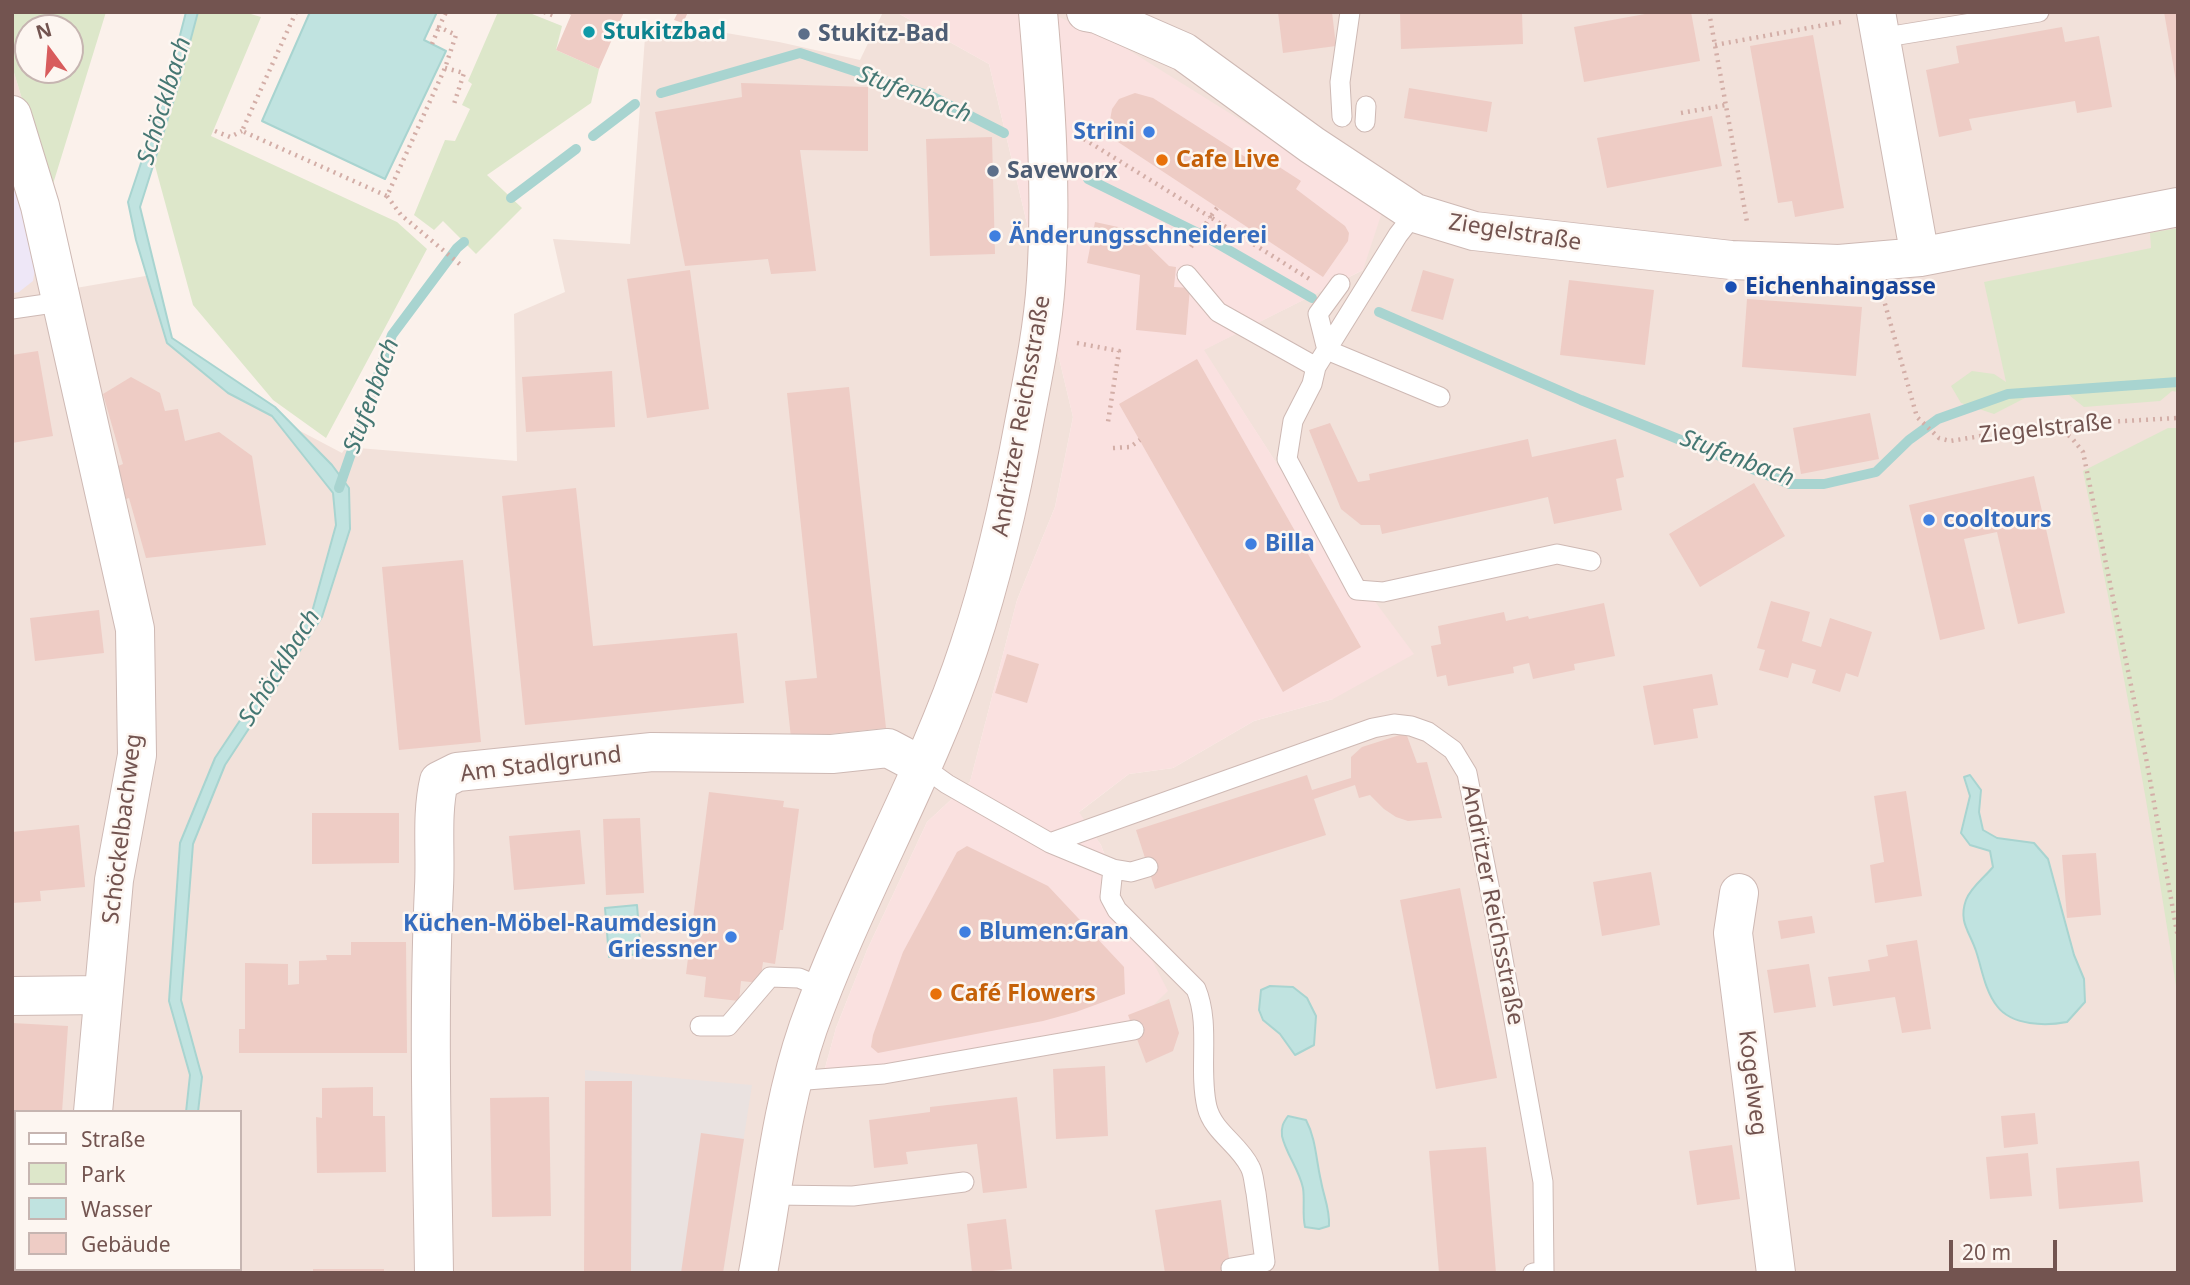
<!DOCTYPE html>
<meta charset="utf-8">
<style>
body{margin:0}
#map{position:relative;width:2190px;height:1285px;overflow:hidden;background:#fbf1eb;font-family:"Noto Sans",sans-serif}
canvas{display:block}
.frame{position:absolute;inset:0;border:14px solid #735450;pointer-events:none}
.legend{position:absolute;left:14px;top:1110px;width:228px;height:161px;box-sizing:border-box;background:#fdf6f1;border:2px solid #c6b5b1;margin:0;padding:9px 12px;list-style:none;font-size:21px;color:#735450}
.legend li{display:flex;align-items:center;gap:14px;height:35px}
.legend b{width:35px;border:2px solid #c6b5b1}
.north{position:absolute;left:14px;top:14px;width:70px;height:70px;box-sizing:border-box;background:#fdf6f1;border:2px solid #c6b5b1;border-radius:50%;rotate:344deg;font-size:19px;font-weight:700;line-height:28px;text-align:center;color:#735450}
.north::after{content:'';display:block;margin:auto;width:24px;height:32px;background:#d85c5d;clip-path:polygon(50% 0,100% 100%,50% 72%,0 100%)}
.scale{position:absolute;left:1949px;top:1240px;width:108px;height:32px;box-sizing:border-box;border:4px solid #735450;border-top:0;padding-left:9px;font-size:21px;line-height:24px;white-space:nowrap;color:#735450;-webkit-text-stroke:5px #fdf6f1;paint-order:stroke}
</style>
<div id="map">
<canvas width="2190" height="1285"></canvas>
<div class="frame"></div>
<ul class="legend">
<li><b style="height:9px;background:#fff"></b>Straße</li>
<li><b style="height:19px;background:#dde7ca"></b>Park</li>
<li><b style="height:19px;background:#c0e3e0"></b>Wasser</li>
<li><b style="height:19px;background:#eeccc5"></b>Gebäude</li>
</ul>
<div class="north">N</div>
<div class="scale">20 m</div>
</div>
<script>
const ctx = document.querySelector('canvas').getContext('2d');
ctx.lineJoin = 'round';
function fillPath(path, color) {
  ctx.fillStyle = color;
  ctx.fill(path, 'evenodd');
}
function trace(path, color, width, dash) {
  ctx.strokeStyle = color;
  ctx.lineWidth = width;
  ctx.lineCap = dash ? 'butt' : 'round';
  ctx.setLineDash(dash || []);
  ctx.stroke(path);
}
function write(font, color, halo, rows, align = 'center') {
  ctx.font = font + ' "Noto Sans",sans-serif';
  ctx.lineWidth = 5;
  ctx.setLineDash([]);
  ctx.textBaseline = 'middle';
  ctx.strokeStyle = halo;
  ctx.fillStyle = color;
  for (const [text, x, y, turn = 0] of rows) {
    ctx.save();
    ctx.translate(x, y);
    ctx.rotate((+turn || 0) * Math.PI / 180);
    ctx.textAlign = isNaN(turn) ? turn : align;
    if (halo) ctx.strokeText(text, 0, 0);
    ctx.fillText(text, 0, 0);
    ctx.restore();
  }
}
fillPath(new Path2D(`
 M883 12H896L989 64 1073 417 1055 507 1017 600 970 782 927 822 867 950 836 1028 822 1079 1120 897 1101 845 1078 813 1129 774 1173 768 1254 721 1333 699 1304 506 1203 350 1363 270 1048 12H2178V1273H12V293L19 292 12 169V66L37 148 70 289 157 274 172 338 228 393 342 453 346 447 517 461 514 314 565 292 553 239 630 244 646 23 691 27 779 42 860 60ZM16 1112H240V1269H16Z`), '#f2e1da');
fillPath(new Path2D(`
 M896 12H1048L1119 44 1383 209 1363 270 1204 350 1304 506 1414 654 1333 699 1254 721 1173 768 1129 774 1079 812 1101 845 1120 898 1168 991 1126 1032 822 1079 836 1028 867 950 927 822 970 782 1017 600 1055 507 1073 417 989 64Z`), '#fae1e0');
fillPath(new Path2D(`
 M585 1070 752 1085 723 1273H584Z`), '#eae2e0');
fillPath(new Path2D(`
 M12 169 36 264 33 281 19 292 12 293Z`), '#eee7f7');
fillPath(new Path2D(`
 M12 12H106L49 197 37 148 12 66ZM28 28H70V70H28Z
 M198 12H244L261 17 211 136 397 222 427 249 326 438 273 400 193 305 154 162Z
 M498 12H527L562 26 556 50 599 69 591 103 487 175 522 208 476 254 443 221 434 230 414 215 445 140 455 141 470 109 462 105 472 84 468 81Z
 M2178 228V392L2172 391 2160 401 2084 407 2069 395 2027 397 1994 414 1961 403 1951 386 1972 371 1994 374 2006 382 1984 282 2151 248 2150 233Z
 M2168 428H2178V999C2152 822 2119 646 2083 471Z`), '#dde7ca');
const water = new Path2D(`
 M186 12H198L178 87 140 207 172 338 275 407 332 465 349 488 350 529 322 617 225 765 193 844 181 1000 202 1077 198 1112H186L190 1075 169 1001 180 843 215 758 312 612 336 525 333 493 272 416 228 393 167 343 136 240 128 202 168 82Z
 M310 12H437L424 40 446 51 385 179 262 121Z
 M1970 775 1981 790 1979 812 1983 830 1997 838 2034 843 2048 859 2074 955 2084 979 2085 1002 2067 1022C2046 1026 2012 1026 1997 1006 1985 991 1982 969 1976 951 1970 932 1958 922 1966 900 1971 887 1984 878 1993 867L1990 851 1970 845 1961 833 1970 796 1964 777Z
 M637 905 641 954 609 957 605 908Z
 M1270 986 1293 987 1307 998 1316 1016 1314 1045 1295 1055 1280 1034 1263 1020 1259 1010 1261 990Z
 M1288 1116 1306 1120C1316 1139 1316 1160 1321 1181 1324 1198 1330 1209 1329 1226L1319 1229 1305 1227C1302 1214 1305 1201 1303 1188 1299 1169 1286 1154 1282 1136 1281 1127 1283 1123 1288 1116Z`);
fillPath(water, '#c0e3e0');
trace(water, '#a8d4d0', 2);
trace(new Path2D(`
 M661 93 800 53 933 97 1004 133
 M593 136 635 104
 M1088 179 1206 237 1312 298
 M511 198 576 149
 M1379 312 1581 400 1790 484H1824L1876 472 1909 440 1938 419 2008 394 2178 382
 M339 488 392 335 457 248 464 242`), '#a8d4d0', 10);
fillPath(new Path2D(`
 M565 12H624L599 69 556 50 571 15Z
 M678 12H688L683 23 674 20Z
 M1278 12H1332L1336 46 1283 53Z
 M1400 12H1522L1523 44 1401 49Z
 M1656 12H1691L1700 61 1584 82 1574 27Z
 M2164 12H2178V81H2176Z
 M2062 27 2065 42 2099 36 2112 107 2077 113 2075 101 2039 107 1969 119 1972 130 1939 137 1926 70 1959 63 1956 46Z
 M1813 35 1844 208 1795 217 1792 201 1778 203 1750 46Z
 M741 83 868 87V151L800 150 816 271 771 274 768 259 685 266 655 112 742 97Z
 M1409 88 1492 102 1487 132 1404 118Z
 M1135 93 1153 98 1250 160 1256 152 1301 181 1296 189 1345 226 1349 233 1348 241 1323 277 1118 142 1109 126 1112 109 1119 99Z
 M1712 116 1722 166 1607 188 1597 138Z
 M992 137 995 254 930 256 926 139Z
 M1095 222 1132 230 1169 266 1176 267 1174 287 1190 288 1186 335 1136 330 1140 275 1087 263Z
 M690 270 709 409 647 418 627 279Z
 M1423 270 1454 279 1443 320 1411 311Z
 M1569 280 1654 290 1645 365 1560 355Z
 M1747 299 1862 307 1856 376 1742 367Z
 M38 351 53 436 12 443V355Z
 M1197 359 1361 647 1283 692 1119 404Z
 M612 371 615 427 526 432 522 377Z
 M131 377 160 393 165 411 178 409 185 441 219 432 252 456 266 545 146 558 129 498 126 499 118 466 123 464 103 394Z
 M849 387 886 728 791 738 785 681 817 678 787 393Z
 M1870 413 1879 459 1801 474 1793 428Z
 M1330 423 1358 482 1370 480 1369 474 1528 439 1532 457 1616 439 1624 477 1616 479 1622 510 1554 524 1548 497 1382 534 1380 525H1361L1341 509 1309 430Z
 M2034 476 2065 613 2018 624 1997 532 1964 539 1985 629 1940 640 1909 505Z
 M1754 483 1785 536 1700 587 1669 534Z
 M576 488 593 646 737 633 744 703 525 725 502 496Z
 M463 560 481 742 399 750 382 567Z
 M1771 601 1810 612 1802 641 1821 647 1830 618 1872 632 1858 677 1846 673 1840 692 1812 683 1816 670 1792 663 1788 678 1759 670 1765 650 1757 648Z
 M1604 603 1615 656 1574 664 1575 670 1533 679 1529 663 1513 667 1514 673 1448 686 1446 675 1437 677 1431 646 1441 644 1438 626 1504 612 1506 621 1528 616 1529 619Z
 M99 610 104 653 35 661 30 618Z
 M1007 654 1039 664 1027 703 995 693Z
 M1712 674 1718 705 1693 709 1698 738 1654 745 1643 686Z
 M1406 733 1417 763 1427 762 1442 818 1408 821 1396 817 1384 809 1370 795 1359 798 1355 785 1314 799 1326 835 1155 889 1136 830 1307 775 1312 790 1351 778V757L1362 747Z
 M1906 791 1922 896 1875 903 1870 865 1884 862 1874 796Z
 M709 792 784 801 783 807 799 809 783 930H780L775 964 763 962 760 983 741 981 739 1001 704 997 706 977 686 974Z
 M312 813H399V863L312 864Z
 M640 818 644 893 606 895 603 819Z
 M79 825 85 887 40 891 41 901 12 903V832Z
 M580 830 585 884 514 890 509 836Z
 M967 846 1048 886 1124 967 1125 994 1076 1012 1043 1021 878 1053 871 1047 873 1035 903 952 957 852Z
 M2096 853 2101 915 2067 918 2062 855Z
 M1651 872 1660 925 1602 936 1593 882Z
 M1460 888 1497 1078 1436 1089 1400 900Z
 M1812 916 1815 933 1781 939 1778 921Z
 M1917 940 1931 1029 1902 1033 1895 997 1833 1006 1828 977 1870 971 1868 960 1888 956 1886 945Z
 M351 942H406L407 1053H239V1029H245V963L288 964V985L299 984V961L327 960 326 955H351Z
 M1809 964 1816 1007 1774 1013 1767 970Z
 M1169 999 1179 1033 1173 1051 1146 1063 1128 1015Z
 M12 1023 68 1026 62 1112H16V1269H52L51 1273H12Z
 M1105 1066 1108 1136 1056 1139 1053 1069Z
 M585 1081H632L631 1273H584Z
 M373 1087V1116H385L386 1172 317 1173 316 1117 322 1118V1088Z
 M549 1097 551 1216 492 1217 490 1098Z
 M1017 1097 1027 1188 983 1193 977 1144 906 1152 908 1164 874 1168 869 1120 930 1112V1107Z
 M2035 1113 2038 1144 2004 1148 2001 1116Z
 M701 1133 744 1139 723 1273H681Z
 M1732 1145 1740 1199 1697 1205 1689 1151Z
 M1486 1147 1496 1273H1439L1429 1151Z
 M2028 1153 2032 1196 1990 1199 1986 1157Z
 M2139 1161 2143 1202 2059 1209 2056 1168Z
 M1221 1200 1231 1273H1165L1155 1210Z
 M1006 1219 1012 1269 972 1273 967 1224Z
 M313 1269H384V1273H313Z`), '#eeccc5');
const service = new Path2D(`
 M1880 38 2039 12
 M1342 117 1340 82 1350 12
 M1365 122 1366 106
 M1415 213 1398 235 1316 367 1312 384 1293 421 1287 459 1357 590 1383 592 1557 554 1591 561
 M1187 275 1218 312 1316 367
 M1340 284 1318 314 1327 350 1440 397
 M12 309 60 302
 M922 766 947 784 1050 843 1113 869 1131 872 1148 867
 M1050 843 1373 728 1394 724 1411 726 1428 732 1453 750 1467 773 1497 926 1543 1182 1544 1271 1533 1273
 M1113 869 1110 897 1117 910 1196 989C1211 1025 1198 1069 1207 1107 1213 1132 1239 1144 1250 1167 1254 1174 1254 1185 1256 1193 1259 1216 1262 1239 1265 1262L1231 1268
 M700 1026H728L770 977 799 978 823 988
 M794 1081 884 1074 1134 1030
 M773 1195 853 1196 964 1182`);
const minor = new Path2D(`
 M1086 12 1097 14 1184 52 1312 145 1415 213 1474 231 1731 260 1839 264 1920 257 2178 207
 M1876 12 1920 257
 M12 115 40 206 135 629 137 755 114 880 93 1112
 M1739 893 1733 933 1776 1273
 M12 996 103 995
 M78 1273V1269
 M434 1273C432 1144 428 1016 434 887 436 852 431 815 439 781L457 772 652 752 832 754 888 748 922 766`);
const secondary = new Path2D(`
 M758 1273C773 1192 781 1106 808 1028 854 898 926 778 969 647 994 572 1011 495 1025 418 1034 372 1043 327 1046 281 1052 192 1046 102 1038 12`);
trace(service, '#ceb9b4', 21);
trace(minor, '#ceb9b4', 40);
trace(secondary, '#d0b8b2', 40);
trace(new Path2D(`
 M296 12 242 131 387 196 445 68 456 35 439 27 446 12
 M544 12 557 17
 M1709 12 1747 222
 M432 44 439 27
 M1715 45 1841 22
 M445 68 464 73 454 104
 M1681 113 1726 105
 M215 131 230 137 242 131
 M1084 139 1210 217 1191 247
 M387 196 401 215 462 266
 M1217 208 1210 217 1311 280
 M1883 297 1917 417 1939 438 1950 441 2050 425 2178 418
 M1077 343 1119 351 1108 422
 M2050 425 2071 437 2083 452 2147 763 2178 938
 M1113 448 1130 447 1140 440`), '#d3aea7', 4.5, [2, 5]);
trace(service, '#fff', 19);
trace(minor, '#fff', 38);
trace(secondary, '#fff', 38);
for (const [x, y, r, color] of [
 [589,32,7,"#0f9aa8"],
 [804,34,7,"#5c6f8a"],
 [1149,132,7,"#3f7fe0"],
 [1162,160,7,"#e8710a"],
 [993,171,7,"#5c6f8a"],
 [995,236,7,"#3f7fe0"],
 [1731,287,7,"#1a4fb4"],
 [1929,520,7,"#3f7fe0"],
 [1251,544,7,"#3f7fe0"],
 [965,932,7,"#3f7fe0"],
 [731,937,7,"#3f7fe0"],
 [936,994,7,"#e8710a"]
]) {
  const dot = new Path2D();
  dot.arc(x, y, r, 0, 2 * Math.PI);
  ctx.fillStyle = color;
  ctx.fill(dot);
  trace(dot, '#fdf6f1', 2.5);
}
write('bold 23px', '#0d838f', '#fdf6f1', [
 ["Stukitzbad",603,32]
], 'left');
write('bold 23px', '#4e5e75', '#fdf6f1', [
 ["Stukitz-Bad",818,34],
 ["Saveworx",1007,171]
], 'left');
write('bold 23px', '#366cbe', '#fdf6f1', [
 ["Strini",1135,132,"right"],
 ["Änderungsschneiderei",1009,236],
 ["cooltours",1943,520],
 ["Billa",1265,544],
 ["Küchen-Möbel-Raumdesign",717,924,"right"],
 ["Griessner",717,950,"right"],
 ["Blumen:Gran",979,932]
], 'left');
write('bold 23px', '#c56008', '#fdf6f1', [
 ["Cafe Live",1176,160],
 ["Café Flowers",950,994]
], 'left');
write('23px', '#735450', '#fdf6f1', [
 ["Ziegelstraße",1515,233,9],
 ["Andritzer Reichsstraße",1022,416,-80],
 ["Ziegelstraße",2046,429,-6],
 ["Am Stadlgrund",541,765,-7],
 ["Schöckelbachweg",123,829,-83],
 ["Andritzer Reichsstraße",1492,905,79],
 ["Kogelweg",1752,1083,83]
]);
write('bold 23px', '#164399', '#fdf6f1', [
 ["Eichenhaingasse",1745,287]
], 'left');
write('italic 24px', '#457773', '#fdf6f1', [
 ["Stufenbach",914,95,21],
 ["Schöcklbach",165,101,-73],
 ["Stufenbach",372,396,-70],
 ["Stufenbach",1737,459,21],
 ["Schöcklbach",280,668,-58]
]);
</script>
